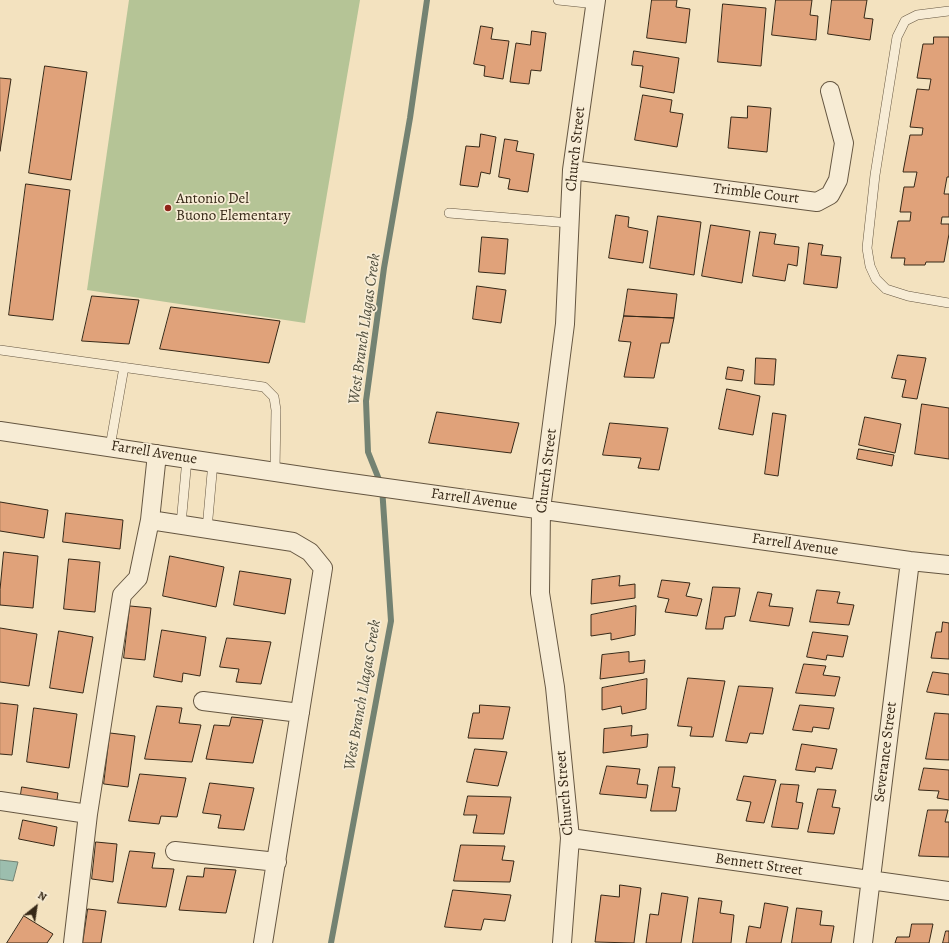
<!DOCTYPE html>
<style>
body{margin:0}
#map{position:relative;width:949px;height:943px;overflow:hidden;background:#f3e2bf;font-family:Alegreya,serif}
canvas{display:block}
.north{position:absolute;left:16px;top:887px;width:40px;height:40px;-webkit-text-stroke:3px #f7ecd5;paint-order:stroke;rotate:30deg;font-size:11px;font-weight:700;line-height:16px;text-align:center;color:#362817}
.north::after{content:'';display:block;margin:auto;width:14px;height:18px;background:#362817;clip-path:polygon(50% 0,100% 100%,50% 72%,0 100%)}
</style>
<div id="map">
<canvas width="949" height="943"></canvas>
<div class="north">N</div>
</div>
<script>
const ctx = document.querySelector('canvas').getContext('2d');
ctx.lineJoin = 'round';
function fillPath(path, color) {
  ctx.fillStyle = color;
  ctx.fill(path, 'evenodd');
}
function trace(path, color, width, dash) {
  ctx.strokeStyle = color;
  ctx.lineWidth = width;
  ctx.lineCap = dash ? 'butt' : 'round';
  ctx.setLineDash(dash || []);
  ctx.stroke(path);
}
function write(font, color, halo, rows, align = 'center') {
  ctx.font = font + ' Alegreya,serif';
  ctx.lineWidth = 3.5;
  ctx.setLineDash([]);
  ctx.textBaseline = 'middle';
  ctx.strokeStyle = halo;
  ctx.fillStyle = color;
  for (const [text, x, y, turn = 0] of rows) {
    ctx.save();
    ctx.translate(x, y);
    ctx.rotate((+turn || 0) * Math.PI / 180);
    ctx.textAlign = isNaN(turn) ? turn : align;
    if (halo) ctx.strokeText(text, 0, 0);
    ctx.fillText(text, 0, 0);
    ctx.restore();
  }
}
fillPath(new Path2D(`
 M129 0H360L305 323 87 290Z`), '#b5c496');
const water = new Path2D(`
 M0 860 18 862 13 881 0 879Z`);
fillPath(water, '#9cbeae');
trace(water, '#738272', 1);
trace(new Path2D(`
 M331 943 391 621 382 487 368 452 366 401 384 268 410 118 427 0`), '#738272', 6);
const building = new Path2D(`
 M652 0H677L676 7 690 9 686 43 647 38Z
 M776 0H812L810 15 818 16 816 40 772 35Z
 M832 0H867L864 18 873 19 870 40 828 34Z
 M723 4 766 8 761 66 718 62Z
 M481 26 493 28 491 39 509 41 503 79 484 76 485 66 474 64Z
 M532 31 546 33 541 71 531 70 529 84 510 82 516 43 530 45Z
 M934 37H949V177H947L944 194H949V217H942L941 224H949V234L944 262H926L925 265H904L905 258H891L898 221H910L911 212H900L904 187H914L917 172H903L910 135H922L923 128 910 127 917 89 929 90 931 79 917 78 923 44H933Z
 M634 51 679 58 674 93 640 87 643 66 632 65Z
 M45 66 87 72 71 180 29 173Z
 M0 78 11 79 0 151Z
 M643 95 672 100 670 112 683 114 677 147 635 140Z
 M748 106 771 108 767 152 728 148 731 117 747 118Z
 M481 134 496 137 490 174 481 172 478 187 460 185 466 146 479 147Z
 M505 139 518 141 516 151 534 154 528 192 508 189 510 179 499 177Z
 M26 184 70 190 53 320 9 315Z
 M616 215 629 217 628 227 648 231 643 263 609 258Z
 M658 216 701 222 694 275 650 268Z
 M711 225 750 231 742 283 702 276Z
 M760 232 776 234 774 244 799 247 797 266 788 264 785 281 753 276Z
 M482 237 508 239 505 274 479 272Z
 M809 243 823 245 821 255 841 257 837 288 804 284Z
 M477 286 506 290 501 323 473 319Z
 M628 289 677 294 674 318 624 316Z
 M92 296 139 300 129 344 82 341Z
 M171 307 280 321 269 363 160 349Z
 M624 316 674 318 669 343H661L654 378 624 377 631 342 619 341Z
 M898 355 926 358 917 399 902 397 906 380 892 378Z
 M756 358 776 359 774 385 755 384Z
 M728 367 744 370 742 381 726 379Z
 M727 389 760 396 753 435 719 429Z
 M922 404 949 408V459L915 454Z
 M437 412 519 423 511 453 429 443Z
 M773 413 786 415 778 476 765 474Z
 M865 417 901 424 895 453 859 445Z
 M610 423 668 428 659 470 638 468 641 458 603 455Z
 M859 449 894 455 892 466 857 459Z
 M0 502 48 510 44 538 0 531Z
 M66 513 123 520 120 549 63 542Z
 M4 552 38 556 33 608 0 605V590Z
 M170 556 224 567 216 607 163 596Z
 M69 559 100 562 95 612 64 609Z
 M240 571 291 579 285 614 234 605Z
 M620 576 619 586 635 584V598L591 604 592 580Z
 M662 580 690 583 686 596 702 599 697 616 665 612 669 599 658 597Z
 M713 587 740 588 735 616 725 617 723 629H706Z
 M817 590 840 592 837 603 854 605 849 625 810 622Z
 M758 592 772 594 769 606 793 608 789 626 750 621Z
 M130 606 151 608 145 660 124 658Z
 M636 606 635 635 611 640V633L591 636V615Z
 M943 622 949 623V659L931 658 936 632H941Z
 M0 628 37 634 29 686 0 682Z
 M162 630 206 637 200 676 183 673 182 682 154 677Z
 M59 631 93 637 83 693 50 688Z
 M813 632 848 636 843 657 827 655 826 660 807 657Z
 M227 638 271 642 261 684 236 682 239 669 220 667Z
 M629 652V662L645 660 644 673 600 679 602 655Z
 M804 664 826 666 823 675 840 677 835 696 796 693Z
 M933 672 949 674V695L927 692Z
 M688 678 725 681 713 737 690 736 692 727 678 726Z
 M647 679 646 709 622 714 621 706 602 710V688Z
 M739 686 773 688 763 734 750 733 747 743 726 741Z
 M0 703 18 705 12 755 0 754Z
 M480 705 510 707 503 739 468 738 473 713H479Z
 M800 705 834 708 829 729 813 727 812 732 793 730Z
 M157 706 182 708 179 723 201 725 192 762 145 759Z
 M34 708 77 714 69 768 27 762Z
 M935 713 949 714V760L926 759Z
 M232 717 263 720 253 763 206 759 214 725 229 726Z
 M632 726 631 736 648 734 647 747 603 753 604 729Z
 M110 733 135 736 128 787 104 784Z
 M802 744 837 749 832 769 816 767 815 772 796 770Z
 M475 749 507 752 498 786 467 782Z
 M607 766 640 769 637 784 648 785 646 798 600 794Z
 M659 767H675L672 787 680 788 676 811H651Z
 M924 768 949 770V800L937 798 939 791 919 790Z
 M140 774 186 778 177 817 161 816 159 824 129 821Z
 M744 776 776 780 764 823 746 821 751 802 737 800Z
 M210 783 254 788 244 830 218 828 221 815 203 813Z
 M781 784 799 785 796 802 803 803 798 829 772 827Z
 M22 787 58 793 56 807 20 801Z
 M818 789 836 790 832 807 840 808 834 834 808 832Z
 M468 796 511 797 504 834 473 833 477 815H464Z
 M928 810H948L945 822H949V857L919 856Z
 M23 820 57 827 54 846 19 839Z
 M96 842 117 844 113 882 92 879Z
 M461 845 505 846 502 860 514 861 510 882 454 881Z
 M130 851 155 853 152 868 174 869 166 907 118 903Z
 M205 868 236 870 226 913 179 910 187 876 203 877Z
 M620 885 641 888 634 943 595 942 601 895 619 897Z
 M453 890 511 895 505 921 484 919 481 930 445 927Z
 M662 893 688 897 681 943H646L650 914 658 915Z
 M699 898 722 901 720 913 734 915 731 943H693Z
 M765 903 788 907 781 943H746L749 926 760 928Z
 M797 908 822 911 820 925 834 926 831 943H792Z
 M88 909 106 911 101 943H83Z
 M24 916 53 934 47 943H7Z
 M912 924H933L929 943H895L897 937H909Z
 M946 931H949V943H943Z`);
fillPath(building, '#e0a27a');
trace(building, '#362817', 1);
const lane = new Path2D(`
 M558 0 596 4
 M949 11 917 15 905 21 897 37 875 175 867 248 870 266 876 279 886 289 908 296 949 303
 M449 213 570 223
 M0 350 264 387 274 397 276 410 275 471
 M110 447 124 367
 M181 524 187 459
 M207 529 213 462`);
const street = new Path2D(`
 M572 170 817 202 830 195 838 180 844 143 830 91
 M0 431 329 480 910 561 949 565
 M150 520 293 542 310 552 323 568 263 943
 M203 701 300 713
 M0 801 88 814
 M570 838 949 891
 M175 851 277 862
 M73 943 88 814 122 595 138 578 150 520 157 454
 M562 943 570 838 555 687 540 593 541 509 565 324 572 170 596 0
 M863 943 910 561`);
trace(lane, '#655641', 10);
trace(street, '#655641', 20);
trace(lane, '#f7ecd5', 9);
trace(street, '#f7ecd5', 18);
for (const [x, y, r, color] of [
 [168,208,4,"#8f2418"]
]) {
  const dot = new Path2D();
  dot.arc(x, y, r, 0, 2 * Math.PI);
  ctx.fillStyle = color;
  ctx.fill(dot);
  trace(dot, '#f7ecd5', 1.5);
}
write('15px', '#362817', '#f7ecd5', [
 ["Church Street",576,149,-84],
 ["Trimble Court",756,194,7],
 ["Farrell Avenue",154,453,9],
 ["Church Street",547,471,-83],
 ["Farrell Avenue",474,500,8],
 ["Farrell Avenue",795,545,8],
 ["Severance Street",886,752,-83],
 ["Church Street",565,793,-95],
 ["Bennett Street",759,865,8]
]);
write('15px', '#362817', '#f7ecd5', [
 ["Antonio Del",176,199],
 ["Buono Elementary",176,216]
], 'left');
write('italic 16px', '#504e3d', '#f7ecd5', [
 ["West Branch Llagas Creek",365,329,-82],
 ["West Branch Llagas Creek",363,695,-80]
]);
</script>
